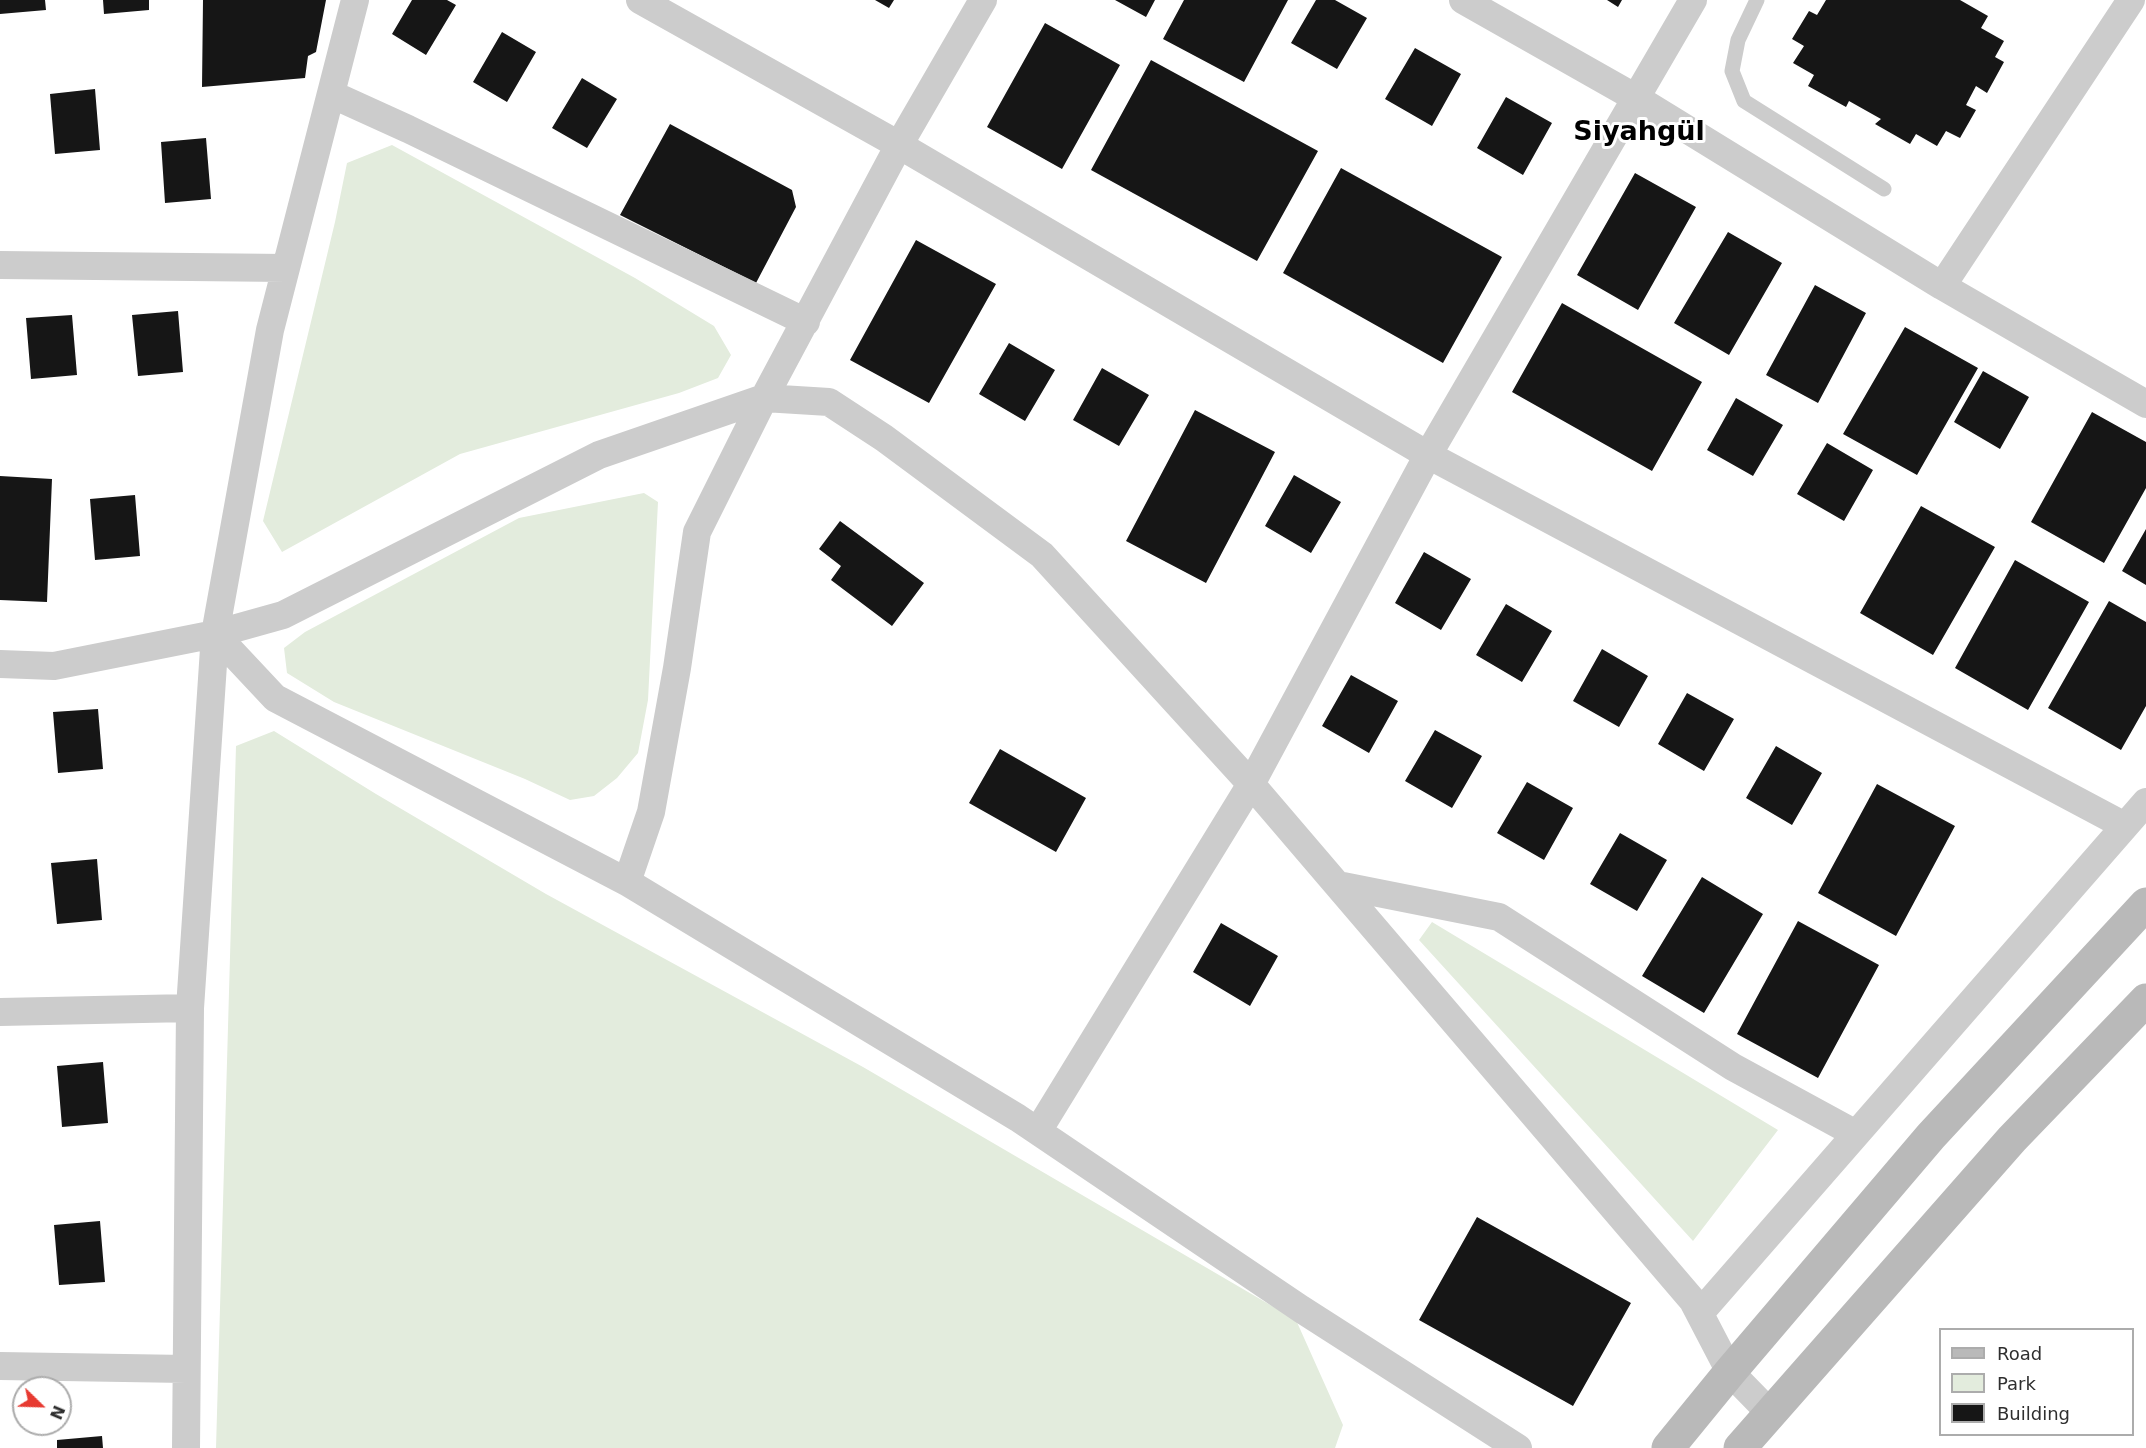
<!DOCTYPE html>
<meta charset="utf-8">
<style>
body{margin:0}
#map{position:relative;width:2146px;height:1448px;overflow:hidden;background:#fff;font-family:"DejaVu Sans",sans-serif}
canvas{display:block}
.legend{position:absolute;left:1939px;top:1328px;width:195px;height:108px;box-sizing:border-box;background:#fff;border:2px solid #acacac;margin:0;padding:8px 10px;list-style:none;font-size:18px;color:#2f2f2f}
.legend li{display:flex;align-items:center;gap:12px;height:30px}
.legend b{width:30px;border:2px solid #acacac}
.north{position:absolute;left:12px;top:1376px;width:60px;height:60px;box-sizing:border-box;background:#fff;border:2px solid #acacac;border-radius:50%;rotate:113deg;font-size:16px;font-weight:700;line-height:24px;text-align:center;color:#2f2f2f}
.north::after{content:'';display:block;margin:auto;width:21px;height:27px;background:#e73a31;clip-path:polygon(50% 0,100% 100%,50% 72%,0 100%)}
</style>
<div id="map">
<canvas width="2146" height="1448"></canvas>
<ul class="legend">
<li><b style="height:8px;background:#b9b9b9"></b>Road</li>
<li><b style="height:16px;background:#e3ecdd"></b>Park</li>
<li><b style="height:16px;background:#161616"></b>Building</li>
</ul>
<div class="north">N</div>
</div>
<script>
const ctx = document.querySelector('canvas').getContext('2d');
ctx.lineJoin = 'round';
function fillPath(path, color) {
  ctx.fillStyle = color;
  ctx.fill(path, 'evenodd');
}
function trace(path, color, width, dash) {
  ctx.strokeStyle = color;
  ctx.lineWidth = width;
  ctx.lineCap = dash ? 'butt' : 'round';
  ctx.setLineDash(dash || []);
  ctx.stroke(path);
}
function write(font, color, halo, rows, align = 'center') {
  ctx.font = font + ' "DejaVu Sans",sans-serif';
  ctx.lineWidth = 6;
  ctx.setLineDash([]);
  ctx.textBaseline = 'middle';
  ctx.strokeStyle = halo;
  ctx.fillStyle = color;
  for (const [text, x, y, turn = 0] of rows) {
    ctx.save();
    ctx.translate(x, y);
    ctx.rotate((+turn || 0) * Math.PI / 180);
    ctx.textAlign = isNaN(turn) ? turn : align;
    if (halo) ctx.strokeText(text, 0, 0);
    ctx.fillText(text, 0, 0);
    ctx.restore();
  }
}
fillPath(new Path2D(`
 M392 145 635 278 714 326 731 355 718 378 679 393 460 454 282 552 263 521 335 222 347 163Z
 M644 493 658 502 648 700 638 753 617 778 594 796 570 800 525 779 334 702 287 673 284 648 305 632 519 518Z
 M274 731 376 794 546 894 863 1067 1296 1320 1343 1425 1335 1448H216L236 746Z
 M1432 922 1778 1130 1693 1241 1419 940Z`), '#e3ecdd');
fillPath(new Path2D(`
 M0 0H45L46 10 0 14Z
 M103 0H149V10L104 14Z
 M203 0H326L316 52 308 56 305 78 202 87Z
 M412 0H447L456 5 426 55 392 34Z
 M875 0H894L889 8Z
 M1115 0H1155L1146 17Z
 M1184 0H1288L1244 82 1163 39Z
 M1316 0H1335L1367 18 1337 69 1291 43Z
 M1607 0H1622L1618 7Z
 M1826 0H1960L1988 16 1981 28 2004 41 1995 57 2004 62 1987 93 1976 86 1966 105 1976 110 1960 138 1946 131 1937 146 1916 134 1910 144 1875 124 1881 119 1849 101 1846 107 1808 86 1814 75 1793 63 1804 46 1792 39 1809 11 1817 15Z
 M1045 23 1120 65 1062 169 987 127Z
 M502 32 536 52 507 102 473 82Z
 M1415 48 1461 74 1432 126 1385 99Z
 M1151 60 1318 151 1257 261 1091 170Z
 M582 78 617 99 587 148 552 128Z
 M95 89 100 150 55 154 50 94Z
 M1506 97 1552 123 1523 175 1477 148Z
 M670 124 792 190 796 207 756 283 620 215Z
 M206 138 211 199 165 203 161 142Z
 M1341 168 1502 257 1443 363 1283 273Z
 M1635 173 1696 207 1638 310 1577 275Z
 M1728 232 1782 263 1729 355 1674 323Z
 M916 240 996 284 929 403 850 360Z
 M1815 285 1866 313 1818 403 1766 375Z
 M1562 303 1702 382 1652 471 1512 392Z
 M178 311 183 372 138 376 132 315Z
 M72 315 77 375 31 379 26 318Z
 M1905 327 1978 368 1917 475 1843 434Z
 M1009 343 1055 370 1025 421 979 394Z
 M1102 368 1149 395 1119 446 1073 420Z
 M1983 371 2029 397 2000 449 1954 422Z
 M1736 398 1783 425 1753 476 1707 450Z
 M1195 410 1275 452 1206 583 1126 541Z
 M2092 412 2146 442V488L2104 563 2031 522Z
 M1827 443 1873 470 1844 521 1797 494Z
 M1294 475 1341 502 1311 553 1265 526Z
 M0 476 52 479 47 602 0 600Z
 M135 495 140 556 95 560 90 499Z
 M1921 506 1995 547 1933 655 1860 613Z
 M840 521 924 583 892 626 831 580 841 566 819 549Z
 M2146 529V585L2122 571Z
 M1424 552 1471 579 1441 630 1395 603Z
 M2015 560 2089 602 2028 710 1955 668Z
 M2109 601 2146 622V706L2121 750 2048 708Z
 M1506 604 1552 631 1522 682 1476 655Z
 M1602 649 1648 676 1619 727 1573 701Z
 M1351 675 1398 701 1369 753 1322 726Z
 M1687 693 1734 719 1704 771 1658 744Z
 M98 709 103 769 58 773 53 712Z
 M1435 730 1482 756 1452 808 1405 781Z
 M1776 746 1822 773 1792 825 1746 798Z
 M1000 749 1086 798 1056 852 969 803Z
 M1527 782 1573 808 1544 860 1497 833Z
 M1877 784 1955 826 1896 936 1818 893Z
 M1620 833 1667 860 1637 911 1590 884Z
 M97 859 102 920 57 924 51 863Z
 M1702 877 1763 914 1704 1013 1642 976Z
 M1798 921 1879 965 1818 1078 1737 1034Z
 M1221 923 1278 956 1250 1006 1193 972Z
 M103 1062 108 1123 62 1127 57 1066Z
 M1477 1217 1631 1303 1573 1406 1419 1320Z
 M100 1221 105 1282 59 1285 54 1225Z
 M102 1436 103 1448H57V1440Z`), '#161616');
trace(new Path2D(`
 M1757 0 1738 40 1732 71 1744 101 1884 189`), '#ccc', 15);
trace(new Path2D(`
 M640 0 899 145 1428 455 2125 826
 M1463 0 1636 98 1942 286 2146 404
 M331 94 408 129 806 322
 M0 265 286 268
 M1942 286 2131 0
 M215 634 275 698 627 882 1018 1118 1301 1309 1518 1448
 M0 664 54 666 215 634 283 615 599 455 764 398 829 402 884 438 1042 555 1251 784 1693 1301 1730 1372 1770 1413
 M627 882 651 812 677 668 697 532 764 398 899 145 983 0
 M1338 885 1499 917 1733 1067 1856 1134
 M0 1012 190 1008
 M1038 1131 1251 784 1428 455 1693 0
 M1700 1313 2146 802
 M0 1366 186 1369
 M186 1448 190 1008 215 634 270 330 355 0`), '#ccc', 28);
trace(new Path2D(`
 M1668 1448 1730 1372 1931 1136 2146 904
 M1740 1448 2012 1139 2146 1000`), '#b9b9b9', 33);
write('bold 27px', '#000', '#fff', [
 ["Siyahgül",1639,133]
]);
</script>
